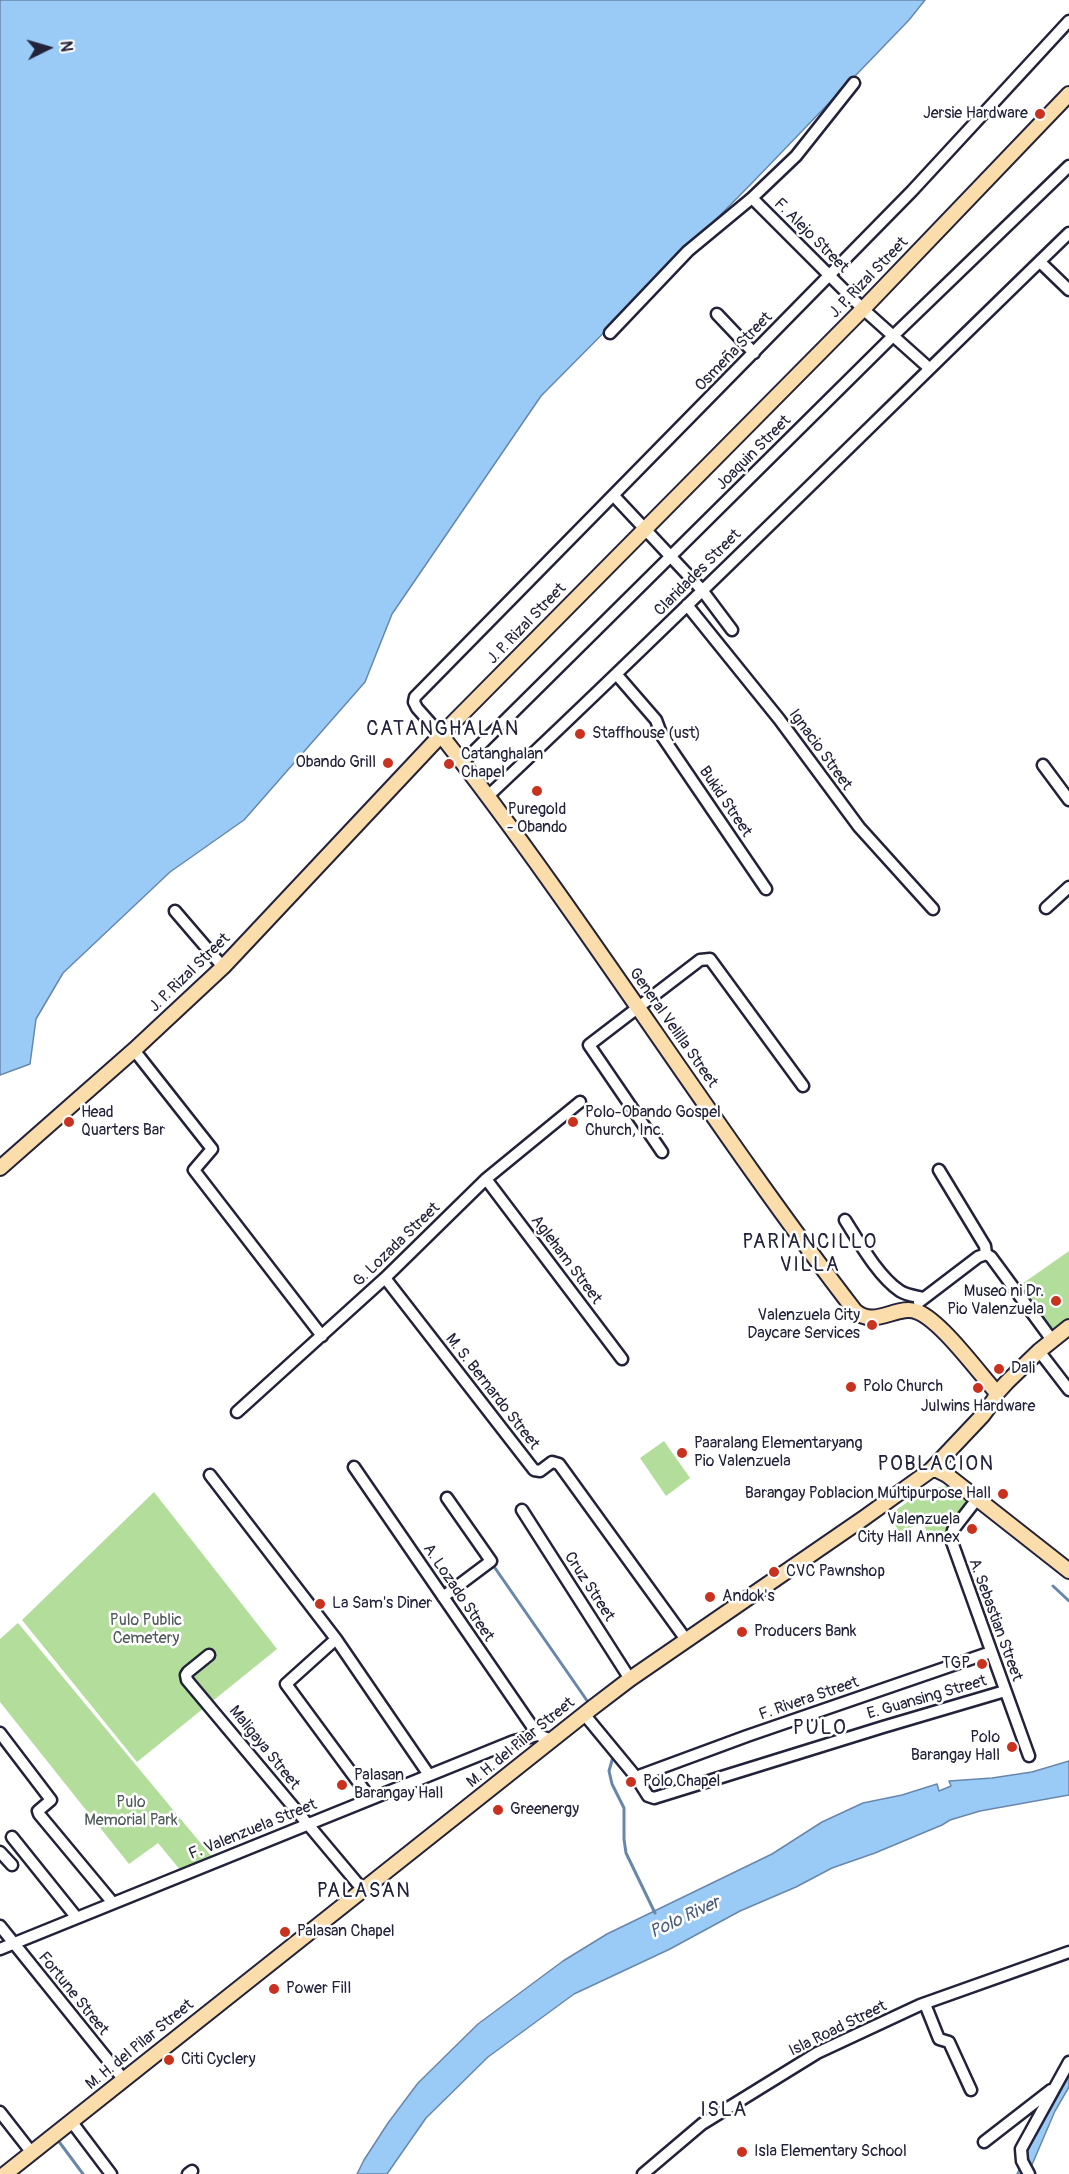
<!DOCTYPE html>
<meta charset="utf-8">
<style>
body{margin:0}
#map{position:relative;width:1069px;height:2174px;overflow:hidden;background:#fff;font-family:Pangolin,sans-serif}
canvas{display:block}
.north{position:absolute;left:18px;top:18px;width:60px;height:60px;-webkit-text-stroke:4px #fff;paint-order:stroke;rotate:85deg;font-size:16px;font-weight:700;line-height:24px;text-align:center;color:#22223b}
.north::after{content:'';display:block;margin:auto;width:21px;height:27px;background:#22223b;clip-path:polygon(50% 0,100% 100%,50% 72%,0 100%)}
</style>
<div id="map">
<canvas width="1069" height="2174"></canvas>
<div class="north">N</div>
</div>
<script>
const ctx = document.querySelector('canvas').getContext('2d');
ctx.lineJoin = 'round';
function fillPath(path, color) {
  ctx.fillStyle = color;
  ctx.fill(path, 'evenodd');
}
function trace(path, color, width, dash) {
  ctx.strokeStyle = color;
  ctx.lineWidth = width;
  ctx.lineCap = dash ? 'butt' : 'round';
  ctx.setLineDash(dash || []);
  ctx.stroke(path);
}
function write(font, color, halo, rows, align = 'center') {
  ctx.font = font + ' Pangolin,sans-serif';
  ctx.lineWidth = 5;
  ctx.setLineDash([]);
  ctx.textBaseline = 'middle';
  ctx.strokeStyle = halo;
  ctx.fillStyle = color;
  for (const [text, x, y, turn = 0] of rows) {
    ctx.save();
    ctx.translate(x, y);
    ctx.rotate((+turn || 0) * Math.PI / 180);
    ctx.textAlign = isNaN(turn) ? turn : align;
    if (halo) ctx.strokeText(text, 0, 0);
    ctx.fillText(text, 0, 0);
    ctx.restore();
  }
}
fillPath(new Path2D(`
 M1069 1251V1321L1054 1333 1019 1286Z
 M664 1441 690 1478 666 1496 640 1458Z
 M945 1486 953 1488 970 1502 949 1530 933 1543 922 1522 900 1533 889 1515C907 1503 923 1489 945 1486Z
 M154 1492 277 1649 137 1762 22 1620Z
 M18 1623 213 1858 181 1871 158 1843 129 1864 0 1702V1639Z`), '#b3dd9a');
const water = new Path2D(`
 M0 0H925L909 20 752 183 541 396 392 614 365 682 244 820 170 872 63 973 36 1019 30 1064 0 1075Z
 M1069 1761V1795L980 1811 950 1820 942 1825 875 1853 832 1868 796 1887 740 1911 670 1949 574 1994 488 2057 426 2118 387 2174H357L364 2160 388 2123 418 2083 478 2024 563 1961 607 1934 772 1854 822 1822 863 1803 902 1795 937 1784 939 1791 951 1786 949 1781 992 1778 1032 1772Z
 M1069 2071V2087L1055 2111 1028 2174H1017L1048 2107Z`);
fillPath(water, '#99cbf6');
trace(water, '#6987ab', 1.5);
trace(new Path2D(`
 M495 1568 588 1702
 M1053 1586 1069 1601
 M613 1757 609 1771 612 1784 624 1808V1839L626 1853 655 1913
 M60 2143 83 2174`), '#6987ab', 3);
const minor = new Path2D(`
 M752 198 863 309 929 368
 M1040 262 1069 290
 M717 314 754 353
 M610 333 688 251 752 198 796 156 854 83
 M614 496 702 590 732 630
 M687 605 779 719 859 827 933 909
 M617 675 656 720 662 736 766 889
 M441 735 417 708 414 702 415 697 912 191 1069 21
 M462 763 893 336 1069 166
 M1043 765 1069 800
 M487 797C684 612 875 421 1069 233
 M1046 908 1069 887
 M175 911 223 967
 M134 1050 212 1149 194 1170 322 1336
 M662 1152 589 1045 700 960 710 959 803 1086
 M939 1170 985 1246 986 1254
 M486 1179 622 1359
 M845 1220C859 1242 878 1276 900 1291 906 1295 915 1296 923 1298
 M986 1254 991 1257 1052 1340
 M385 1278 534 1470 540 1471 552 1462 559 1464 687 1641
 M919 1302 978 1257 986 1254
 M1039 1351 1069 1390
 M237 1412 385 1278 486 1179 580 1102
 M354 1467 538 1735
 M210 1475 336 1639 429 1775
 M977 1499 953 1530 952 1542 1029 1756
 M522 1510 630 1679
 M443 1597 491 1561 447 1498
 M336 1639 286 1684 370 1798
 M209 1655 188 1672 186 1675 187 1680 363 1890
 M584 1714 636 1777 648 1796 654 1798 883 1727 1005 1691
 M0 1733 51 1800 38 1811 39 1814 113 1903
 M636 1777 747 1736 991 1652
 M12 1837 77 1918
 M0 1852 12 1865
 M0 1926 124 2080
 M0 1949 514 1741 538 1735 552 1740
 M925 2004 939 2039 949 2042 971 2090
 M0 2112 32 2153
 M71 2121 111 2174
 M984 2142 1051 2090
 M188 2174 192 2171
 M643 2174 702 2124 817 2053 920 2005 1069 1952
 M1029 2174 1022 2161 1021 2149 1069 2062`);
const major = new Path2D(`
 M441 735C587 922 711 1124 855 1311 875 1329 898 1303 918 1312 942 1322 978 1372 997 1393
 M0 1168 134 1050 223 967 441 735 863 309 1069 94
 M931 1470H937L947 1475 1069 1571
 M5 2174 592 1708 630 1679 864 1518 931 1470 982 1416 994 1400 997 1393 1007 1382 1039 1351 1069 1327`);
trace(minor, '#22223b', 15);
trace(major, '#22223b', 18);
trace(minor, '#fff', 10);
trace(major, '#fbddab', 14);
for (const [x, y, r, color] of [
 [1040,114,6,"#c8321e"],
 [580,734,6,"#c8321e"],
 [388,763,6,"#c8321e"],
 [449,764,6,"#c8321e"],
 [537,791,6,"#c8321e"],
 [69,1122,6,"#c8321e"],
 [573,1122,6,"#c8321e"],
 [1056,1301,6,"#c8321e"],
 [872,1325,6,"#c8321e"],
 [999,1369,6,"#c8321e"],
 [851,1387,6,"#c8321e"],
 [978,1388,6,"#c8321e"],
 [682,1453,6,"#c8321e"],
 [1003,1494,6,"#c8321e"],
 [972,1529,6,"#c8321e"],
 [774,1572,6,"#c8321e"],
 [710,1597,6,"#c8321e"],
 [320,1604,6,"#c8321e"],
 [742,1632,6,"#c8321e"],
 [982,1664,6,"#c8321e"],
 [1012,1747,6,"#c8321e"],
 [631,1782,6,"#c8321e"],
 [342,1785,6,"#c8321e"],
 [498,1810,6,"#c8321e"],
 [285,1932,6,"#c8321e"],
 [274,1989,6,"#c8321e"],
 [169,2060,6,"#c8321e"],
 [742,2152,6,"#c8321e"]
]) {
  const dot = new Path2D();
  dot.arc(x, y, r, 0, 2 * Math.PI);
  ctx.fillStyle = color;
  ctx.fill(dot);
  trace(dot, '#fff', 2);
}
write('16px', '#22223b', '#fff', [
 ["Jersie Hardware",1028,114,"right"],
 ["Staffhouse (ust)",592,734],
 ["Catanghalan",461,755],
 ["Chapel",461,773],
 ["Obando Grill",376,763,"right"],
 ["Puregold",537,810,"center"],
 ["- Obando",537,828,"center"],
 ["Head",81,1113],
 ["Quarters Bar",81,1131],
 ["Polo-Obando Gospel",585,1113],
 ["Church, Inc.",585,1131],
 ["Museo ni Dr.",1044,1292,"right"],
 ["Pio Valenzuela",1044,1310,"right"],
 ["Valenzuela City",860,1316,"right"],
 ["Daycare Services",860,1334,"right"],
 ["Dali",1011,1369],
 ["Polo Church",863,1387],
 ["Julwins Hardware",978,1407,"center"],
 ["Paaralang Elementaryang",694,1444],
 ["Pio Valenzuela",694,1462],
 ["Barangay Poblacion Multipurpose Hall",991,1494,"right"],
 ["Valenzuela",960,1520,"right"],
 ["City Hall Annex",960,1538,"right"],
 ["CVC Pawnshop",786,1572],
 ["Andok's",722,1597],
 ["La Sam's Diner",332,1604],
 ["Producers Bank",754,1632],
 ["TGP",970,1664,"right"],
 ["Polo",1000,1738,"right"],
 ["Barangay Hall",1000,1756,"right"],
 ["Palasan",354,1776],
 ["Barangay Hall",354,1794],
 ["Polo Chapel",643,1782],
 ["Greenergy",510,1810],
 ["Palasan Chapel",297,1932],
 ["Power Fill",286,1989],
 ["Citi Cyclery",181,2060],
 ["Isla Elementary School",754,2152]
], 'left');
write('16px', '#22223b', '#fff', [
 ["F. Alejo Street",811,236,45],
 ["J. P. Rizal Street",869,278,-46],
 ["Osmeña Street",734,352,-46],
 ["Joaquin Street",754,453,-45],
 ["Claridades Street",698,573,-45],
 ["J. P. Rizal Street",527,624,-46],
 ["Ignacio Street",820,750,54],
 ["Bukid Street",725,802,56],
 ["J. P. Rizal Street",190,973,-44],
 ["General Velilla Street",673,1028,55],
 ["G. Lozada Street",397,1245,-44],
 ["Agleham Street",566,1260,53],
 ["M. S. Bernardo Street",492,1392,52],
 ["Cruz Street",589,1587,57],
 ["A. Lozado Street",458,1593,56],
 ["A. Sebastian Street",995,1620,70],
 ["E. Guansing Street",927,1698,-16],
 ["F. Rivera Street",809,1699,-19],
 ["M. H. del Pilar Street",521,1743,-39],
 ["Maligaya Street",264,1748,51],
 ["F. Valenzuela Street",253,1830,-22],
 ["Fortune Street",73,1994,51],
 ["Isla Road Street",838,2029,-26],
 ["M. H. del Pilar Street",140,2045,-39]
]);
write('16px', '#4e5a58', '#fff', [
 ["Pulo Public",146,1621],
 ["Cemetery",146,1639],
 ["Pulo",131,1803],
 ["Memorial Park",131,1821]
]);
write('italic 18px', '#4c5d7c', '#fff', [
 ["Polo River",685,1918,-25]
]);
ctx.letterSpacing = '1.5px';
write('20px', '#22223b', '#fff', [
 ["CATANGHALAN",443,730],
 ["PARIANCILLO",810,1243],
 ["VILLA",810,1266],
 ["POBLACION",936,1465],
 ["PULO",820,1729],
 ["PALASAN",364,1892],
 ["ISLA",724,2111]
]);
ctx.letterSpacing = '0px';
</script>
